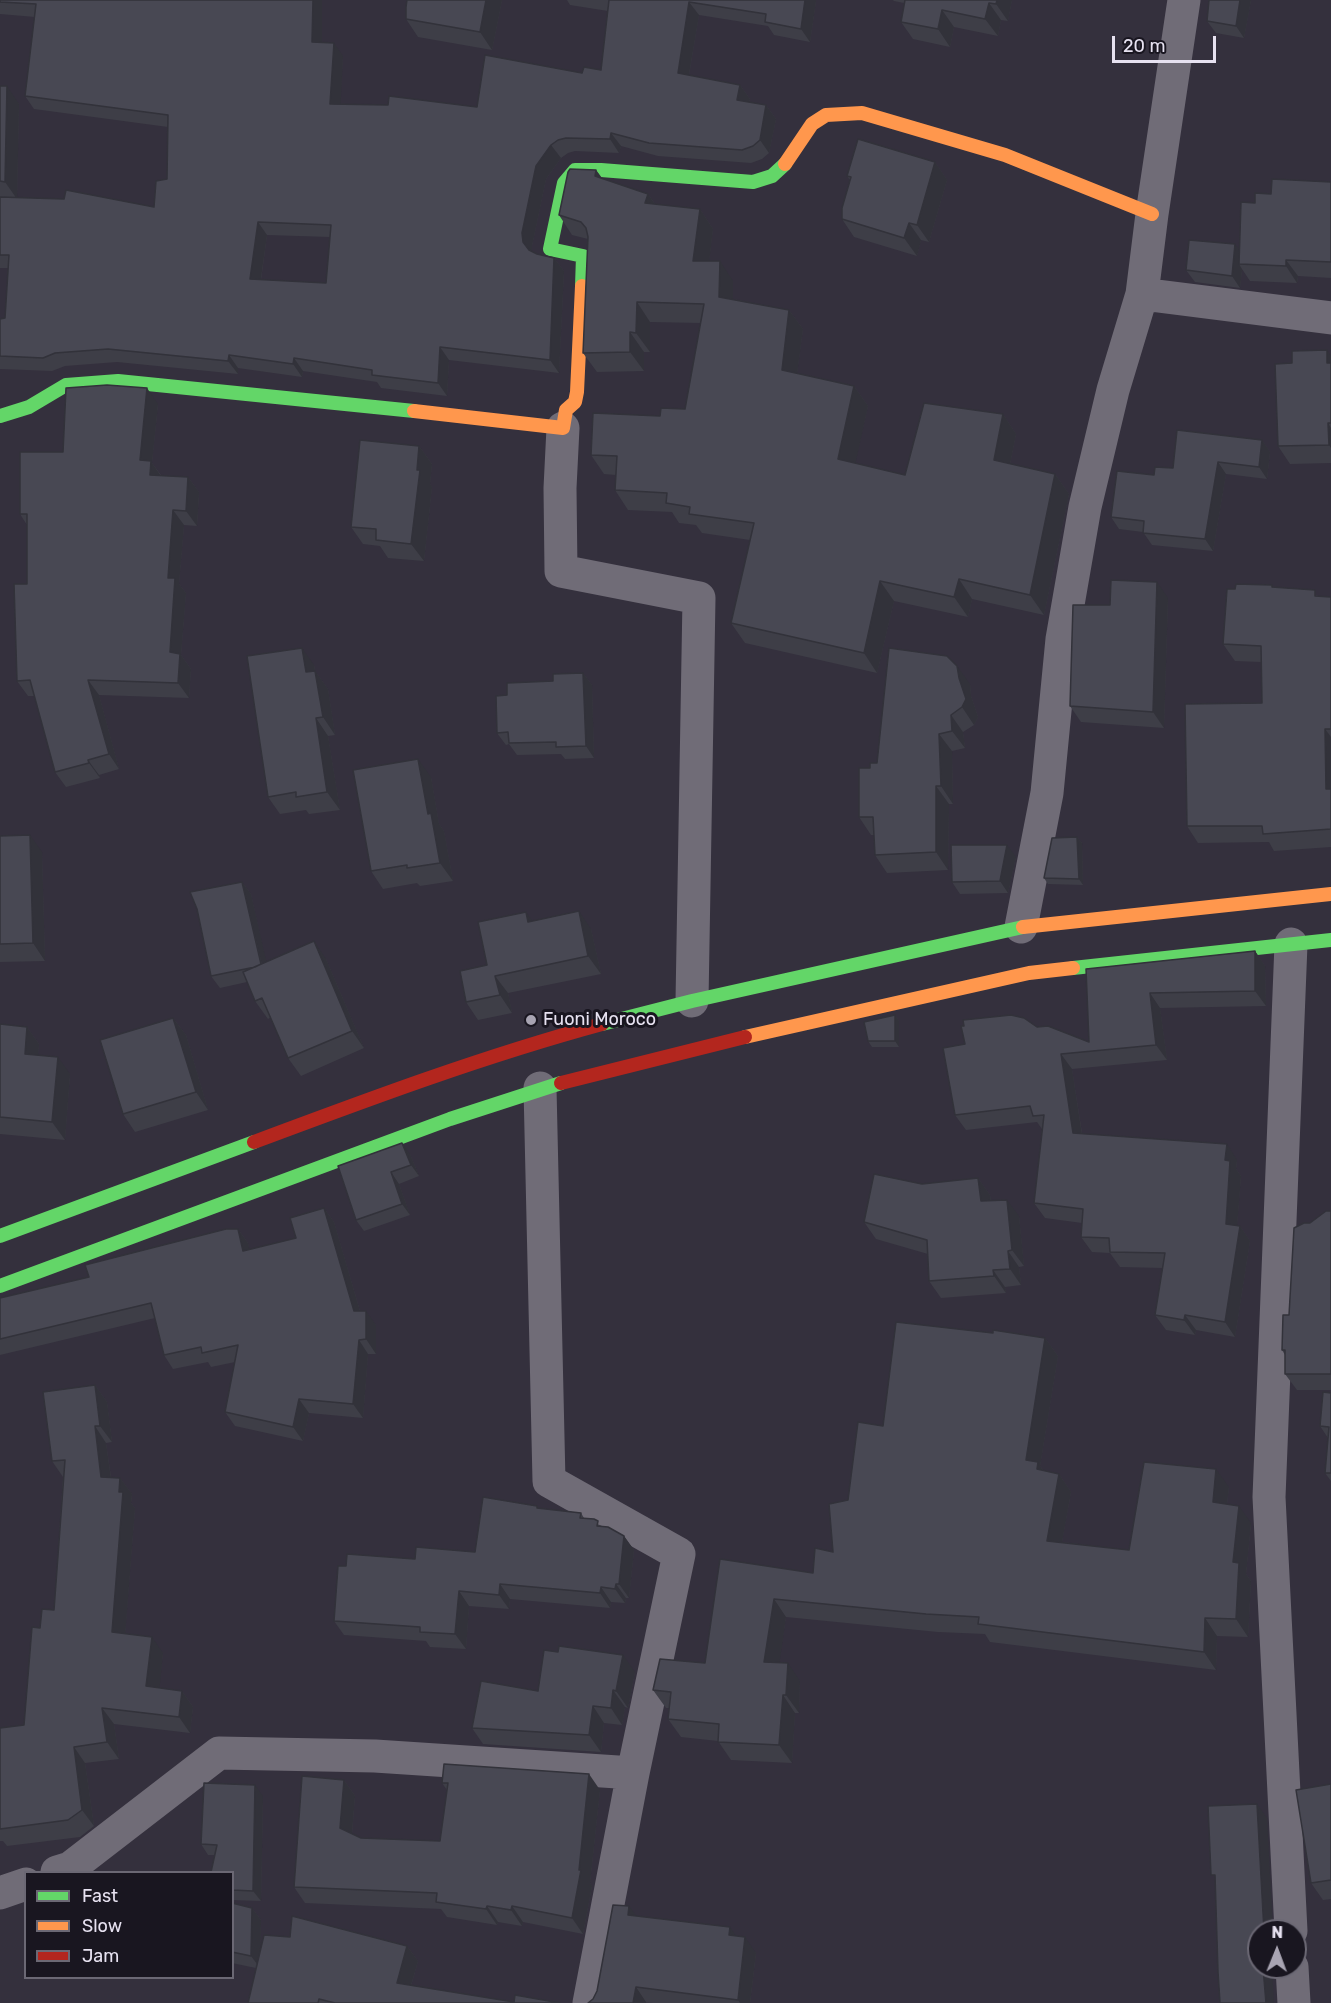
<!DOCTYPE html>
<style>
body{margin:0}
#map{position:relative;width:1331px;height:2003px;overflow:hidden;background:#34303d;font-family:Rubik,sans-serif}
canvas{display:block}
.legend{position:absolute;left:24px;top:1871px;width:210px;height:108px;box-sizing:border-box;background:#191620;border:2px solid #6b6874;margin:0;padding:8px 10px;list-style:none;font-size:18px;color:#e7e2f1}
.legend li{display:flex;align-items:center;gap:12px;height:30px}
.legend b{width:30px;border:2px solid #6b6874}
.north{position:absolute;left:1247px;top:1919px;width:60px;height:60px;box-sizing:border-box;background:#191620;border:2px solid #6b6874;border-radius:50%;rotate:1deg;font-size:16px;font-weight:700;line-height:24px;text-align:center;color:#e7e2f1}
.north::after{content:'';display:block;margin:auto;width:21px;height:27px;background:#a8a4b2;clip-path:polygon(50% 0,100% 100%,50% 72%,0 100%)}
.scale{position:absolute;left:1112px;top:36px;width:104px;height:27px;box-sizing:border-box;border:3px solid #e7e2f1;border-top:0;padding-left:8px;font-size:18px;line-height:21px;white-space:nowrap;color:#e7e2f1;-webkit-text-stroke:4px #191620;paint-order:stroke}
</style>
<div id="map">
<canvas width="1331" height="2003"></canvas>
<ul class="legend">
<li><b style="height:8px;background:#63d668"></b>Fast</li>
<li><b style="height:8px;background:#ff974d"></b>Slow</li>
<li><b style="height:8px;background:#b3261e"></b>Jam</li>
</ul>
<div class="north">N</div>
<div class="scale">20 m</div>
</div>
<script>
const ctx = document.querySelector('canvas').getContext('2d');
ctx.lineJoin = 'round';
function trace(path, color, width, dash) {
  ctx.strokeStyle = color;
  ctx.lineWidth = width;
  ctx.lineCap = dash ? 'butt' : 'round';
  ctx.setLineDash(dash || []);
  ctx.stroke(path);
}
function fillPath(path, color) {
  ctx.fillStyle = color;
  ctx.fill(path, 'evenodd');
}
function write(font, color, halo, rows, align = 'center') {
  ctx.font = font + ' Rubik,sans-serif';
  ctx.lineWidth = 6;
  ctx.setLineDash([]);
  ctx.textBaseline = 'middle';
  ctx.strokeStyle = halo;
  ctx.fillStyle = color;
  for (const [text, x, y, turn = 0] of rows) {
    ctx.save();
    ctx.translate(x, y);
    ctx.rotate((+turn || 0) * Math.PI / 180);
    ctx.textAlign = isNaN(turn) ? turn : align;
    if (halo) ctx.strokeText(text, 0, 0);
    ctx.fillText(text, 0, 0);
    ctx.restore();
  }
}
trace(new Path2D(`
 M1142 294 1331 318
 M563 428 560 488 561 571 699 598 692 1001
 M1021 927 1047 793 1062 639 1085 507 1113 390 1142 294 1152 214 1184 0
 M1291 944 1269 1497 1291 1931
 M540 1088 549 1481 679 1554 633 1773 589 2003
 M57 1872 70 1868 219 1753 375 1756 633 1773
 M0 1893 26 1884
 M1292 1967 1294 2003`), '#706c77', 33);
trace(new Path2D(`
 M582 286 583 256 550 249 564 183 575 170H601L753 182 772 176 785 164
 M0 416 29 407 66 385 118 381 414 411
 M1073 968 1331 940
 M602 1024 692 1001 1023 927
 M0 1236 254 1142
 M0 1286 450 1119 561 1083`), '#63d668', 14);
trace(new Path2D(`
 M785 164 812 124 826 115 862 113 1005 155 1152 214
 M414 411 563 428 566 410 575 402 577 392 582 286
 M1023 927 1331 894
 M745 1037 1029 973 1073 968`), '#ff974d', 14);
trace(new Path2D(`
 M561 1083 745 1037
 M254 1142C369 1099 484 1056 602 1024`), '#b3261e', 14);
fillPath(new Path2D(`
 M0 0H322V43L343 56 340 104 477 107 582 73 601 70 608 11 570 5 567 0H816V1L810 42 774 35 768 26 699 15 689 75 740 85 750 99 749 102 766 105 776 119 769 153 762 159 751 163 658 156 621 146 619 153 575 151 568 153 561 158 546 179 532 246V252L537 254 554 258 564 271 559 373 449 360 447 396 381 388 377 382 303 371 302 377 238 368V374L117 362 65 366 52 371 0 369V319L5 318 8 268H0V86L19 104 17 197 154 207 167 179 168 127 34 109 25 96 35 17 0 14ZM267 235 330 237 326 283 261 280Z
 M502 0 492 50 418 37 406 19Z
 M893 0H1012L1008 21 1001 20 998 36 954 27 950 47 913 39 901 22 904 3 894 1Z
 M1209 0H1251L1244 38 1216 33 1207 21Z
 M935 162 947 180 929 242 921 240 917 256 854 237 842 219 850 180 847 176Z
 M596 170 602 178 648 194 655 204 700 209 713 229 709 261 733 281V299L789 310 803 329 797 373 854 386 868 406 855 463 905 475 1003 414 1016 434 1010 464 1055 474 1069 494 1044 615 972 599 968 617 894 601 877 673 745 643 731 623 750 540 702 533 696 525 679 523 672 512 628 510 615 490 616 475 604 474 591 455 660 416 685 409 701 323 650 322V352H644V371L597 372 583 353 588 239 572 235 559 215Z
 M1331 182V278L1298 276 1297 283 1250 281 1242 269 1240 288 1195 282 1186 270 1239 250 1255 203 1271 194Z
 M1331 356V463L1290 464 1278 446 1292 363Z
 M158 404 152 463 161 475 188 477 199 492 197 526 184 525 179 584 186 593 181 655 191 669 189 698 99 695 119 769 99 775 100 778 66 787 55 772 34 696H28L17 681 27 584V525L20 514 63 452Z
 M1262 440 1270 452 1267 479 1226 474 1213 551 1152 545 1143 532 1119 529 1111 517 1154 475Z
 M419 446 432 464 430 484 432 487 424 561 388 558 380 546 363 544 351 527Z
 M1274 587 1319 596 1331 597V847L1274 851 1269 842 1198 843 1187 826 1262 703 1261 662 1235 661 1223 644Z
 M1168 598 1164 728 1081 722 1070 706Z
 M314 665 315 671 328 689 335 735 328 736 340 810 309 814 306 810 280 814 268 797Z
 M583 673 592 685 594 758 565 759 561 754 517 755 509 744 506 745 497 733 507 695Z
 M970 684 971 696 978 717 974 725 963 732 965 748 952 751 953 804H949L948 870 887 873 875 855 874 835H871L859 817 870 768Z
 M431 777 439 824 444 831 453 881 420 886 417 883 383 889 371 871Z
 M0 836 42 852 45 961 0 962Z
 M1077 837 1082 843 1083 885 1048 884 1044 878Z
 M1016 857 1008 893 960 894 952 882Z
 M242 882 251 894 266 962 326 959 364 1048 301 1076 288 1058 271 1017 268 1019 255 1001 247 982 220 988 211 976Z
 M533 921 591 929 601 974 508 993 512 1013 478 1020 466 1002 487 965Z
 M1255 951 1265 966 1266 1006 1160 1008 1167 1060 1072 1069 1082 1133 1237 1160 1236 1169 1241 1176 1237 1225 1240 1226 1250 1241 1235 1337 1196 1330 1195 1335 1166 1330 1155 1315 1163 1268 1120 1267 1110 1253 1092 1252 1081 1237 1082 1223 1045 1218 1034 1203 1042 1129 1037 1122 966 1130 955 1115 965 1044 1037 1027 1089 1042 1086 969Z
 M895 1015 899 1021V1047H872L868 1041Z
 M173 1018 186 1035 208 1110 135 1132 123 1114Z
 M0 1024 27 1027 39 1044 38 1055 70 1074 65 1140 0 1134Z
 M410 1154 419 1176 399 1184 410 1215 364 1231 356 1220 338 1166Z
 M978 1178 990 1195 991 1201 1019 1216 1024 1266 1019 1267 1021 1285 1005 1287 1006 1293 941 1298 929 1281 928 1254 876 1239 864 1222 922 1184Z
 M324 1208 334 1222 360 1311 376 1325V1354H368L363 1418 309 1413 303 1441 235 1426 225 1412 235 1362 211 1367 208 1362 173 1369 164 1355 155 1318 0 1355V1298L89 1277 238 1229 248 1243 249 1250 296 1238Z
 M1331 1211V1390H1297L1285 1374V1355L1282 1350 1310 1223Z
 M993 1333 1045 1338 1058 1356 1040 1466 1044 1471 1059 1474 1071 1492 1062 1542 1129 1550 1229 1487 1227 1504 1251 1523 1246 1574 1251 1581 1248 1637 1217 1636 1216 1670 990 1642 985 1634 938 1632 786 1617 779 1662 800 1681 799 1713H795L792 1763 731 1760 718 1741 681 1737 668 1719 669 1708H666L653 1690 705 1663 720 1559 813 1573 833 1552 848 1500 883 1426Z
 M95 1385 107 1402 112 1442 106 1443 111 1477 120 1478 132 1494 131 1503 135 1508 125 1634 163 1653 159 1688 182 1691 193 1707 190 1733 114 1724 119 1759 85 1763 94 1826 80 1837 7 1846 3 1841H0V1728L24 1725 40 1628 54 1610 63 1477 52 1461Z
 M1331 1393V1481L1325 1473 1328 1438 1320 1426Z
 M539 1508 581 1513 584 1518 624 1536 634 1550 629 1598H626L625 1603 611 1602 610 1608 510 1599 509 1609 469 1606 466 1649 430 1647 426 1641 344 1635 334 1621 346 1566 475 1552Z
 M635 1672 628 1708 625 1707 622 1725 604 1723 601 1752 483 1744 472 1728 538 1691Z
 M344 1780 355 1796 352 1834 361 1838 440 1841 447 1790 442 1783 600 1790 590 1883 592 1886 583 1934 523 1922 522 1926 498 1922 497 1925 447 1917 441 1909 305 1903 294 1887Z
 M1331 1784V1899L1323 1900 1311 1883Z
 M263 1796 261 1901 232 1900V1872L215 1855H208L201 1844Z
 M232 1903 252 1908 261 1920 260 1951 407 1946 418 1961 411 1986 514 2002 560 2003H248L256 1968 232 1963Z
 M636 1916 736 1936 756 1953 750 2003H653L593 1999Z`), '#3e3e47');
fillPath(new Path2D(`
 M313 0H322V56L312 42Z
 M486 0H502L492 50 480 32Z
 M805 0H816V1L810 42 801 29Z
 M997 0H1012L1008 21 996 4Z
 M1240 0H1251L1244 38 1236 26Z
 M689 2 699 15 687 86 678 73Z
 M989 3 1001 20 998 36 985 19Z
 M942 10 954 27 950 47 938 29Z
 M334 43 343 56 340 117 330 104Z
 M740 85 750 99 746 113 737 100Z
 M7 86 19 104 17 199 5 182Z
 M766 105 776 119 769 153 760 140Z
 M611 133 621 146 619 153 610 139Z
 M551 145 561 158 546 179 532 246V255L523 242 522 233 536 166Z
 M935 162 947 180 929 242 917 225Z
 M596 170 610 190 595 176Z
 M648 194 661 213 645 203Z
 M700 209 713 229 707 280 693 261Z
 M258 222 267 235 259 292 250 279Z
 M909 223 921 240 917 256 904 238Z
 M1235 244 1244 256 1239 264 1242 269 1240 288 1232 276Z
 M554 258 564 271 559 373 550 360Z
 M1286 260 1298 276 1297 283 1286 266Z
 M720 261 733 281V316L719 297Z
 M637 302 650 322V352L636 333Z
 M789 310 803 329 795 389 782 370Z
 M630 332 644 352V371L630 352Z
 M440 347 449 360 447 396 438 383Z
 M1327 350 1331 356V368L1327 363Z
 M229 355 238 368V374L228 361Z
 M294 358 303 371 302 377 293 364Z
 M854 386 868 406 852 479 838 459Z
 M147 388 158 404 152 463 161 476V490L140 460Z
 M1003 414 1016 434 1007 479 994 460Z
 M1328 423 1331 428V448L1329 445Z
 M1262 440 1270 452 1267 479 1259 467Z
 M419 446 432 464 430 484 432 487 424 561 411 544Z
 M1218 462 1226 474 1213 551 1205 539Z
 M1055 474 1069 494 1044 615 1030 595Z
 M188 477 199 492 197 526 186 511Z
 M173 510 184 525 179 584 186 593 181 655 191 669 189 698 178 683 170 652 168 578Z
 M959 579 972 599 968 617 954 597Z
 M880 581 894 601 877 673 864 653Z
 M1157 582 1168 598 1164 728 1153 712Z
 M302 648 314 665 318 690 306 672Z
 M957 666 970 684 971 696 978 717 974 725 962 707Z
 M315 671 328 689 335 735 323 717Z
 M583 673 592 685 594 758 586 746Z
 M88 680 99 695 119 769 109 754Z
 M951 715 963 732 965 748 952 731Z
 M316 718 328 736 340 810 327 792Z
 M1325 729 1331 737V796L1326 789Z
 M939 734 952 751 953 804 941 786Z
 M418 759 431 777 439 824 444 831 453 881 440 863 428 814Z
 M88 760 99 775 100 778 89 763Z
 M936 786 949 804 948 870 936 852Z
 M30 835 42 852 45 961 33 943Z
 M1077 837 1082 843 1083 885 1079 879Z
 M1007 845 1016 857 1008 893 1000 881Z
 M242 882 251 894 270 978 262 965Z
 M579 911 591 929 601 974 588 956Z
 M526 912 539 930 528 922Z
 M314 941 326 959 364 1048 352 1031Z
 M1255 951 1265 966 1266 1006 1255 991Z
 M495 976 508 993 512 1013 500 995Z
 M1150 993 1160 1008 1167 1060 1156 1045Z
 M895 1015 899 1021V1047L895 1041Z
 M173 1018 186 1035 208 1110 196 1092Z
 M27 1027 39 1044 37 1071 25 1054Z
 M1061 1054 1072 1069 1084 1148 1073 1133Z
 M58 1057 70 1074 65 1140 52 1122Z
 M402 1143 410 1154 419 1176 411 1165Z
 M1227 1144 1237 1160 1236 1169 1241 1176 1236 1239 1226 1224 1225 1160Z
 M391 1172 399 1184 410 1215 402 1204Z
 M978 1178 990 1195 993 1218 981 1201Z
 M1007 1200 1019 1216 1024 1266 1012 1250Z
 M324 1208 334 1222 364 1325 354 1311Z
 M1240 1226 1250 1241 1235 1337 1225 1322Z
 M238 1229 248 1243 253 1265 243 1251Z
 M1008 1251 1019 1267 1021 1285 1010 1269Z
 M993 1270 1005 1287 1006 1293 994 1276Z
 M366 1311 376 1325V1354L366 1339Z
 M1185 1315 1196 1330 1195 1335 1184 1320Z
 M1045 1338 1058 1356 1040 1466 1050 1480 1026 1460Z
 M359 1340 368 1354 363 1418 353 1404Z
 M95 1385 107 1402 112 1442 100 1426Z
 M299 1399 309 1413 303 1441 293 1427Z
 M95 1426 106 1443 113 1493 101 1477Z
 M1216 1469 1229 1487 1225 1520 1213 1502Z
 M1059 1474 1071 1492 1059 1559 1047 1541Z
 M120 1478 132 1494 131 1503 135 1508 124 1649 112 1632Z
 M1239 1506 1251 1523 1246 1574 1251 1581 1248 1637 1236 1619 1233 1562Z
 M624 1536 634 1550 629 1598 619 1584Z
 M500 1584 510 1599 509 1609 499 1595Z
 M616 1584 626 1598 625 1603 615 1589Z
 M601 1587 611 1602 610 1608 600 1593Z
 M459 1591 469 1606 466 1649 455 1634Z
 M774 1599 786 1617 777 1680 764 1662Z
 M1205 1618 1217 1636 1216 1670 1204 1652Z
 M152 1637 163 1653 158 1703 146 1686Z
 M623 1655 635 1672 628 1708 616 1691Z
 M788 1663 800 1681 799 1713 786 1695Z
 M613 1690 625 1707 622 1725 611 1708Z
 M182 1691 193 1707 190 1733 179 1717Z
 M783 1695 795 1713 792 1763 779 1745Z
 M593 1706 604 1723 601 1752 589 1735Z
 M102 1708 114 1724 119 1759 107 1742Z
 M74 1747 85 1763 94 1826 82 1810Z
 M589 1774 600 1790 590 1883 592 1886 583 1934 572 1918 579 1870Z
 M344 1780 355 1796 351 1844 340 1828Z
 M255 1785 263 1796 261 1901 253 1891Z
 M1257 1804 1267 1818 1273 1931H1264Z
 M487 1906 498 1922 497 1925 486 1909Z
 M512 1906 523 1922 522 1926 511 1910Z
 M629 1906 640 1921 628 1915Z
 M252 1908 261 1920 260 1968 251 1956Z
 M730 1927 740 1942 729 1935Z
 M745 1937 756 1953 750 2003H740L738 2000Z
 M407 1946 418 1961 407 1999 397 1983Z
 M1263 1967H1272L1274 2003H1266Z
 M636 1987 646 2002V2003H633Z`), '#32323a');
const building = new Path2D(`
 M0 0H313L312 42 334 43 330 104 388 105 389 96 477 107 485 55 582 73 584 67 601 70 609 0H805L801 29 765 22 766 14 689 2 678 73 740 85 737 100 766 105 760 140 753 146 742 150 649 143 611 133 610 139 566 138 558 140 551 145 536 166 522 233 523 242 529 250 537 254 554 258 550 360 440 347 438 383 372 375V370L294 358 293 364 229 355 228 361 108 349 55 353 43 358 0 356V319L5 318 9 255H0V197L64 199 66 190 154 207 156 181 167 179 168 115 25 96 36 4 0 2ZM258 222 331 225 326 283 250 279Z
 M407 0H486L480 32 406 19V7Z
 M905 0H997L996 4 989 3 985 19 942 10 938 29 901 22Z
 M1209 0H1240L1236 26 1207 21Z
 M0 86H7L5 182 0 181Z
 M858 139 935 162 917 225 909 223 904 238 842 219V208L851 177 847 176Z
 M570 169 596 170 595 176 648 194 645 203 700 209 693 261H720L719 297 789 310 782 370 854 386 838 459 905 475 924 403 1003 414 994 460 1055 474 1030 595 959 579 954 597 880 581 864 653 731 623 754 523 689 514 690 507 666 503 667 493 615 490 617 456 591 455 593 413 660 416 661 408 685 409 704 304 637 302 636 333 630 332V352L583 353 588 237 586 228 581 222 559 215 568 172Z
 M1272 179 1331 182V262L1286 260V266L1239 264 1241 202 1255 203V193L1271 194Z
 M1189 240 1235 244 1232 276 1186 270Z
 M1327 350V363H1331V423H1328L1329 445 1278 446 1275 364 1292 363V351Z
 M107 385 147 388 140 460 151 461 150 475 188 477 186 511 173 510 168 578H175L170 652 180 654 178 683 88 680 109 754 88 760 89 763 55 772 30 680 17 681 14 584H27V514H20V452H63L66 388Z
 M1177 430 1262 440 1259 467 1218 462 1205 539 1143 533 1144 521 1111 517 1117 471 1154 475 1155 467 1173 468Z
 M360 440 419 446 417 470H420L411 544 376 540V529L351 527Z
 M1111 580 1157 582 1153 712 1070 706 1073 605H1110Z
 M1236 584 1272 585V587L1315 590V596L1331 597V729H1325L1326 789H1331V829L1263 834 1262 826H1187L1185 704 1262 703 1261 646 1223 644 1227 589H1235Z
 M302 648 306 672 315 671 323 717 316 718 327 792 296 797V792L268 797 247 656Z
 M889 648 947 656 957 666 959 678 966 699 962 707 951 715 952 731 939 734 941 786H936V852L875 855 873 817H859V768H870V763H877Z
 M583 673 586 746 556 747V742L509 743 508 732 497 733 496 696 507 695V683L553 681V674Z
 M418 759 428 814 431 813 440 863 407 868V865L371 871 353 770Z
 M30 835 33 943 0 944V836Z
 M1077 837 1079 879 1044 878 1052 838Z
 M951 845H1007L1000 881 952 882Z
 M242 882 261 964 255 967 211 976 197 909 190 892Z
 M579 911 588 956 495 976 500 995 466 1002 460 971 487 965 478 922 526 912 528 922Z
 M314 941 352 1031 288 1058 262 998 255 1001 243 972Z
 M1255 951V991L1150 993 1156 1045 1061 1054 1073 1133 1227 1144 1225 1160 1230 1161 1226 1224 1240 1226 1225 1322 1185 1315 1184 1320 1155 1315 1165 1253 1110 1252 1109 1238 1081 1237 1083 1209 1034 1203 1044 1115 1033 1116 1030 1106 955 1115 943 1048 965 1044 961 1026H964L963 1020 1011 1015 1024 1018 1037 1027 1048 1026 1089 1042 1086 969Z
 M895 1015V1041H868L864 1022Z
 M173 1018 196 1092 123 1114 100 1040Z
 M0 1024 27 1027 25 1054 58 1057 52 1122 0 1117Z
 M402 1143 411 1165 391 1172 402 1204 356 1220 338 1166Z
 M874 1174 922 1184 978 1178 981 1201 1007 1200 1012 1250 1008 1251 1010 1269 993 1270 994 1276 929 1281 927 1240 864 1222Z
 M324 1208 354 1311H366V1339L359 1340 353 1404 299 1399 293 1427 225 1412 238 1345 202 1353 201 1347 164 1355 151 1303 0 1339V1298L89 1277 85 1265 226 1229H238L243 1251 296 1238 290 1218Z
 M1326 1211H1331V1374H1285V1350H1282L1283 1315H1289L1294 1228 1304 1223H1310Z
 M896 1322 993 1333V1330L1045 1338 1026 1460 1038 1462 1037 1469 1059 1474 1047 1541 1129 1550 1144 1462 1216 1469 1213 1502 1239 1506 1233 1562 1239 1563 1236 1619 1205 1618 1204 1652 978 1624 979 1617 926 1614 774 1599 764 1662 788 1663 786 1695H783L779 1745 718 1742 719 1724 668 1719 671 1692 653 1690 660 1659 705 1663 720 1559 813 1573 815 1548 833 1552 829 1504 848 1500 858 1422 883 1426Z
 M95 1385 100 1426H95L101 1477 120 1478 119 1492H123L112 1632 152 1637 146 1686 182 1691 179 1717 102 1708 107 1742 74 1747 82 1810 68 1820 0 1829V1728L24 1725 32 1627 40 1628 42 1609 54 1610 65 1460 52 1461 43 1392Z
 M1323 1392 1331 1393V1473H1325L1329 1427 1320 1426Z
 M483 1497 537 1506V1508L581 1513 580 1518 594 1519 598 1521 597 1526 608 1527 624 1536 619 1584H616L615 1589 601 1587 600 1593 500 1584 499 1595 459 1591 455 1634 420 1632V1627L334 1621 338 1566H346L347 1554 415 1559 416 1547 475 1552Z
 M559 1646 623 1655 616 1691 613 1690 611 1708 593 1706 589 1735 472 1728 481 1681 538 1691 544 1650 558 1652Z
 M444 1764 589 1774 579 1870H581L572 1918 512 1906 511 1910 487 1906 486 1909 436 1902 437 1893 294 1887 302 1776 344 1780 340 1828 361 1838 440 1841 448 1783H442Z
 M204 1783 255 1785 253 1891 232 1890V1872H211L217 1845 201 1844Z
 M1331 1784V1880L1311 1883 1296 1790Z
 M1257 1804 1264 1931H1259V1967H1263L1266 2003H1220L1218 1972 1215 1875H1211L1208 1806Z
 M232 1903 252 1908 251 1956 232 1952Z
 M613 1905 629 1906 628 1915 730 1927 729 1935 745 1937 738 2000 636 1987 633 2003H588L593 1999 597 1991Z
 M292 1916 407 1946 397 1983 514 2002 515 1995 560 2003H335L319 1999 318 2003H248L264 1935 290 1937Z`);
fillPath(building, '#484853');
trace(building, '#32323a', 1.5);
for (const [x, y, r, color] of [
 [531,1020,6,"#a8a4b2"]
]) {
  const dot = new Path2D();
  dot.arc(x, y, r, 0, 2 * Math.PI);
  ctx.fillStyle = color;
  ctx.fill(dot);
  trace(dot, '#191620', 2);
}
write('18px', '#e7e2f1', '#191620', [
 ["Fuoni Moroco",543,1020]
], 'left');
</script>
